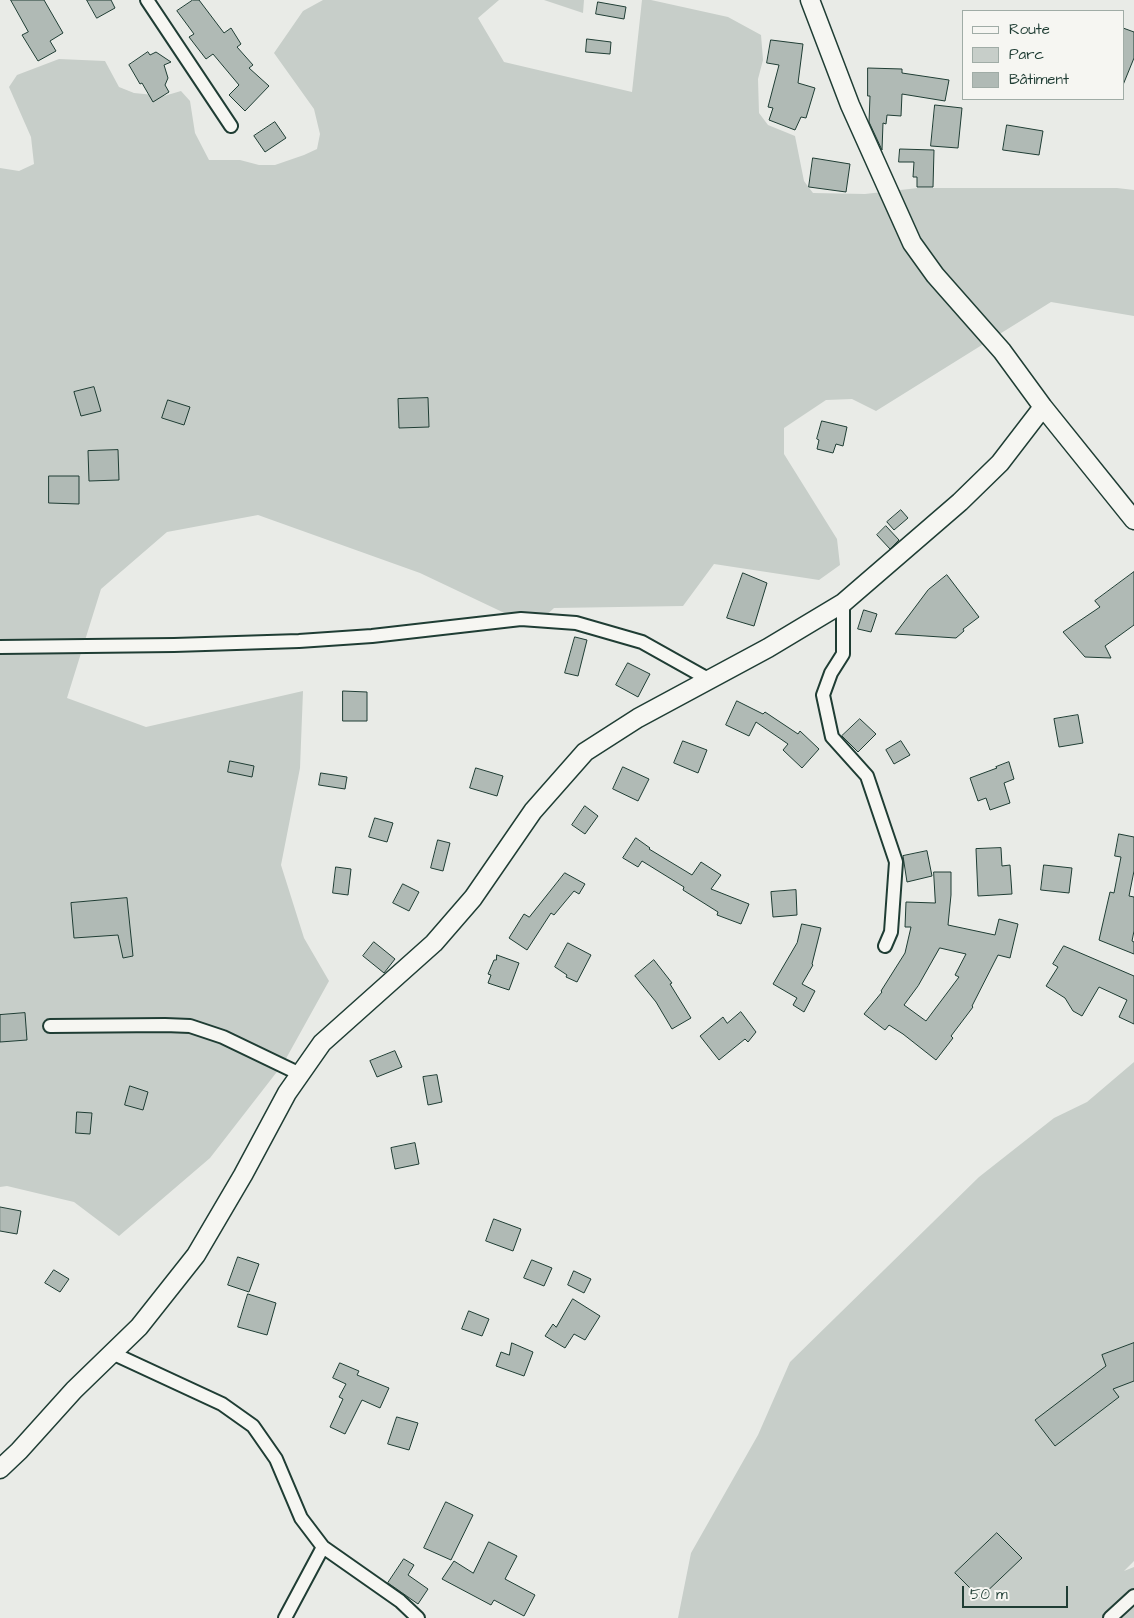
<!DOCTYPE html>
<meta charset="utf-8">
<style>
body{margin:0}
#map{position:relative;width:1134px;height:1618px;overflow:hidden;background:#e9ebe7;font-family:"Architects Daughter",sans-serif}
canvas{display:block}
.legend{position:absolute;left:962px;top:10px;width:162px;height:90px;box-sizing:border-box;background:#f6f6f2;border:1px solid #a0aca6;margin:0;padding:6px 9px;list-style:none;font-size:15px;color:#1f3d34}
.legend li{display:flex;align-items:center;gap:10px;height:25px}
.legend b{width:25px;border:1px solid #a0aca6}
.scale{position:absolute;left:962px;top:1586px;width:106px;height:22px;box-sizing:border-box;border:2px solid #1f3d34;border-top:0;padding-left:6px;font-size:15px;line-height:18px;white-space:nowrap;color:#1f3d34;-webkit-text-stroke:4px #f6f6f2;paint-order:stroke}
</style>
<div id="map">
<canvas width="1134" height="1618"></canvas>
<ul class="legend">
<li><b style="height:6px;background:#f6f6f2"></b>Route</li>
<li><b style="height:14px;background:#c7cec9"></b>Parc</li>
<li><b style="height:14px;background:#b0bab5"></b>Bâtiment</li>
</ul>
<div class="scale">50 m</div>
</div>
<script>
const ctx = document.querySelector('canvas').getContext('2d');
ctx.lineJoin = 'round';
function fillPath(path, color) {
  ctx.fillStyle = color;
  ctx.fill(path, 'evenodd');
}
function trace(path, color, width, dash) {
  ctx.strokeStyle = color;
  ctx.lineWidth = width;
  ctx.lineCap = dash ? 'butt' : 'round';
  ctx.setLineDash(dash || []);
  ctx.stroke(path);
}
fillPath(new Path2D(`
 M323 0H499L478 18 504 62 632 92 642 0H651L728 17 761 35 763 60 758 79 759 113 768 125 795 136 804 181 813 193 865 194 918 188H1117L1134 190V316L1051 302 876 411 852 399 826 400 784 428V454L837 539 840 565 819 580 714 564 683 606 554 608 534 627 420 573 258 515 167 532 101 589 67 698 146 727 303 691 300 768 281 865 304 938 329 981 283 1064 210 1158 119 1236 74 1202 7 1186 0 1187V168L19 171 34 164 31 137 9 87 17 75 59 59 105 61 119 87 134 93 164 96 181 91 190 101 195 133 209 160H240L259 165H275L304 155 317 149 320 134 314 109 274 53 303 11Z
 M544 0H584L583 13Z
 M1134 1062V1561L1124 1571 1134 1567V1618H678L691 1553 758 1435 790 1362 979 1177 1054 1118 1087 1102Z`), '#c7cec9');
const building = new Path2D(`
 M11 0H44L63 33 50 41 56 51 38 61 22 35 28 32Z
 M87 0H111L115 8 97 18Z
 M193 0H199L224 33 231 28 241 44 237 47 253 65 249 68 269 86 245 111 229 95 239 85 213 54 206 59 189 37 194 34 177 11Z
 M598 2 626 7 624 19 596 14Z
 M1123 28 1134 32V58L1123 85Z
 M587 39 611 42 610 54 586 52Z
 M771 40 803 44 798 83 815 88 806 118 801 117 795 130 769 120 773 108 768 107 779 65 767 63Z
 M148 52 150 55 156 52 171 62 164 65 168 78 165 85 169 92 153 102 142 83 140 84 129 65Z
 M868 68 902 69V73L949 80 945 101 902 94 901 116 887 115 886 124 883 123 882 150 869 122 870 96H868Z
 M935 105 962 108 958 148 931 146Z
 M275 122 286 138 265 152 254 136Z
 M1007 125 1043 131 1039 155 1003 150Z
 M900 149 934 150 933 187H917V177H913L914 162H899Z
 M813 158 850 164 846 192 809 187Z
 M94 387 101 411 81 416 74 392Z
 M428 398 429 427 399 428 398 399Z
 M168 400 190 407 184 425 162 418Z
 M822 421 847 427 843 446 836 444 833 453 817 449 819 440 817 439Z
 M118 450 119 480 89 481 88 451Z
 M49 476H79V504L49 503Z
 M901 510 908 518 894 530 887 522Z
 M886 526 899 540 890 549 877 535Z
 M1134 572V625L1105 646 1111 658 1085 657 1063 632 1100 607 1095 601Z
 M743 573 767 583 754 626 727 618Z
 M947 575 979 617 963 629 964 631 956 638 895 634 928 590Z
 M864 610 877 614 871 632 858 629Z
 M575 637 587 640 578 676 565 673Z
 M628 663 650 674 638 697 616 685Z
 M343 691 367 692V721H343Z
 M737 701 763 714 765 712 798 734 800 731 819 749 802 768 783 750 788 744 756 722 749 736 726 725Z
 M1078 715 1083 743 1059 747 1054 719Z
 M860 719 876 734 858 752 842 736Z
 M683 741 707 750 698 773 674 763Z
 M901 741 910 755 894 764 886 750Z
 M230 761 254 766 252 777 228 772Z
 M1009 762 1014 779 1004 783 1010 803 990 810 986 798 978 801 970 778 997 768 996 767Z
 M623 767 649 779 638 801 613 789Z
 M476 768 503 776 497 796 470 788Z
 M321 773 347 777 345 789 319 785Z
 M585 806 598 816 585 834 572 825Z
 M375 818 393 823 387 842 369 837Z
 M1119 834 1134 837V871L1129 896 1134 897V931L1132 941 1134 942V954L1099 940 1110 892 1114 893 1121 857 1115 856Z
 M636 838 650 848 649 849 692 875 701 862 721 875 711 889 749 904 741 924 717 915 718 912 683 890 684 887 642 861 638 867 623 858Z
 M438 840 450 843 443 871 431 868Z
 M1001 848 1002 866 1010 865 1012 894 978 896 976 849Z
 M927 851 932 876 907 882 903 856Z
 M1044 865 1072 868 1069 893 1041 890Z
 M336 867 351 869 348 895 333 893Z
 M934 872H951V895L948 925 995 935 999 919 1018 924 1010 958 998 955 972 1006 973 1007 951 1036 953 1038 936 1060 903 1034 889 1025 885 1030 864 1014 882 992 881 991 905 953 911 927H905L906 902 935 903ZM940 948 966 954 955 975 959 977 926 1021 904 1005 918 986Z
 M565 873 585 884 579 894 574 891 554 915 551 913 527 950 509 938 524 914 529 917Z
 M403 884 419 892 409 911 393 903Z
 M796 890 797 915 773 917 771 892Z
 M127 898 133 956 123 958 118 935 74 938 71 903Z
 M802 924 821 928 812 964 813 965 802 984 815 991 804 1012 793 1005 797 998 773 984 797 943Z
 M374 942 395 959 384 973 363 956Z
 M568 943 591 955 577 982 566 977 567 975 555 967Z
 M1064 946 1134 976V1024L1119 1017 1127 1000 1099 987 1082 1016 1073 1011 1065 998 1046 986 1058 967 1053 964Z
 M497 955 519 963 509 990 488 983 491 975 488 974 494 960H496Z
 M654 960 672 983 670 984 691 1018 672 1029 656 1002 635 976Z
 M741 1012 756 1032 748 1042 745 1039 719 1060 700 1036 723 1017 727 1023Z
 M25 1013 27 1040 0 1042V1015Z
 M395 1051 402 1067 377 1077 370 1061Z
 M437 1075 442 1102 428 1105 423 1077Z
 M130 1086 148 1092 143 1110 125 1105Z
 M77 1112 92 1113 90 1134 76 1133Z
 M415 1143 419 1164 395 1169 391 1148Z
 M0 1207 21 1211 17 1234 0 1231Z
 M494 1219 521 1229 513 1251 486 1241Z
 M238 1257 259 1264 249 1292 228 1285Z
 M532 1260 552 1268 544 1286 524 1278Z
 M54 1270 69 1279 60 1292 45 1283Z
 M574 1271 591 1279 584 1293 568 1285Z
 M248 1294 276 1303 267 1335 238 1327Z
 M573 1299 600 1316 585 1340 574 1334 565 1348 545 1336 553 1324 556 1327Z
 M469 1311 489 1319 482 1336 462 1329Z
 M512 1343 533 1352 524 1376 496 1366 501 1352 509 1355Z
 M1134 1343V1381L1113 1389 1119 1397 1055 1446 1035 1420 1106 1366 1102 1355Z
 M340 1363 359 1371 357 1375 389 1388 380 1408 362 1400 345 1434 330 1427 343 1399 339 1397 346 1384 333 1378Z
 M397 1417 418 1423 409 1450 388 1444Z
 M446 1502 473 1515 451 1560 424 1548Z
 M997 1533 1022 1558 980 1598 955 1573Z
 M489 1542 517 1556 505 1579 535 1595 524 1616 494 1600 491 1605 442 1579 454 1561 473 1573Z
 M404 1559 414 1565 408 1575 428 1589 418 1604 388 1583Z`);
fillPath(building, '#b0bab5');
trace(building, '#1f3d34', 1);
const street = new Path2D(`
 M147 0 231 126
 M843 603V654L831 673 823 695 832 737 867 776 896 862 891 932 885 946
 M0 647 174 645 299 641 372 636 521 619 576 623 642 642 708 679
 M50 1026 165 1025 190 1026 223 1037 300 1074
 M112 1353 222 1404 253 1426 276 1459 301 1518 323 1547 400 1601 418 1618
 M285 1618 323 1547
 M1110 1618 1134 1596`);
const secondary = new Path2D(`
 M810 0 850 105 912 243 935 275 1002 351 1043 407 1134 520
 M0 1469 19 1451 74 1390 139 1327 196 1255 243 1175 287 1093 322 1043 434 943 473 898 533 811 585 752 638 718 768 648 843 603 960 502 1000 463 1043 407`);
trace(street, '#1f3d34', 16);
trace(secondary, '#1f3d34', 21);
trace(street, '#f6f6f2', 12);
trace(secondary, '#f6f6f2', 18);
</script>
